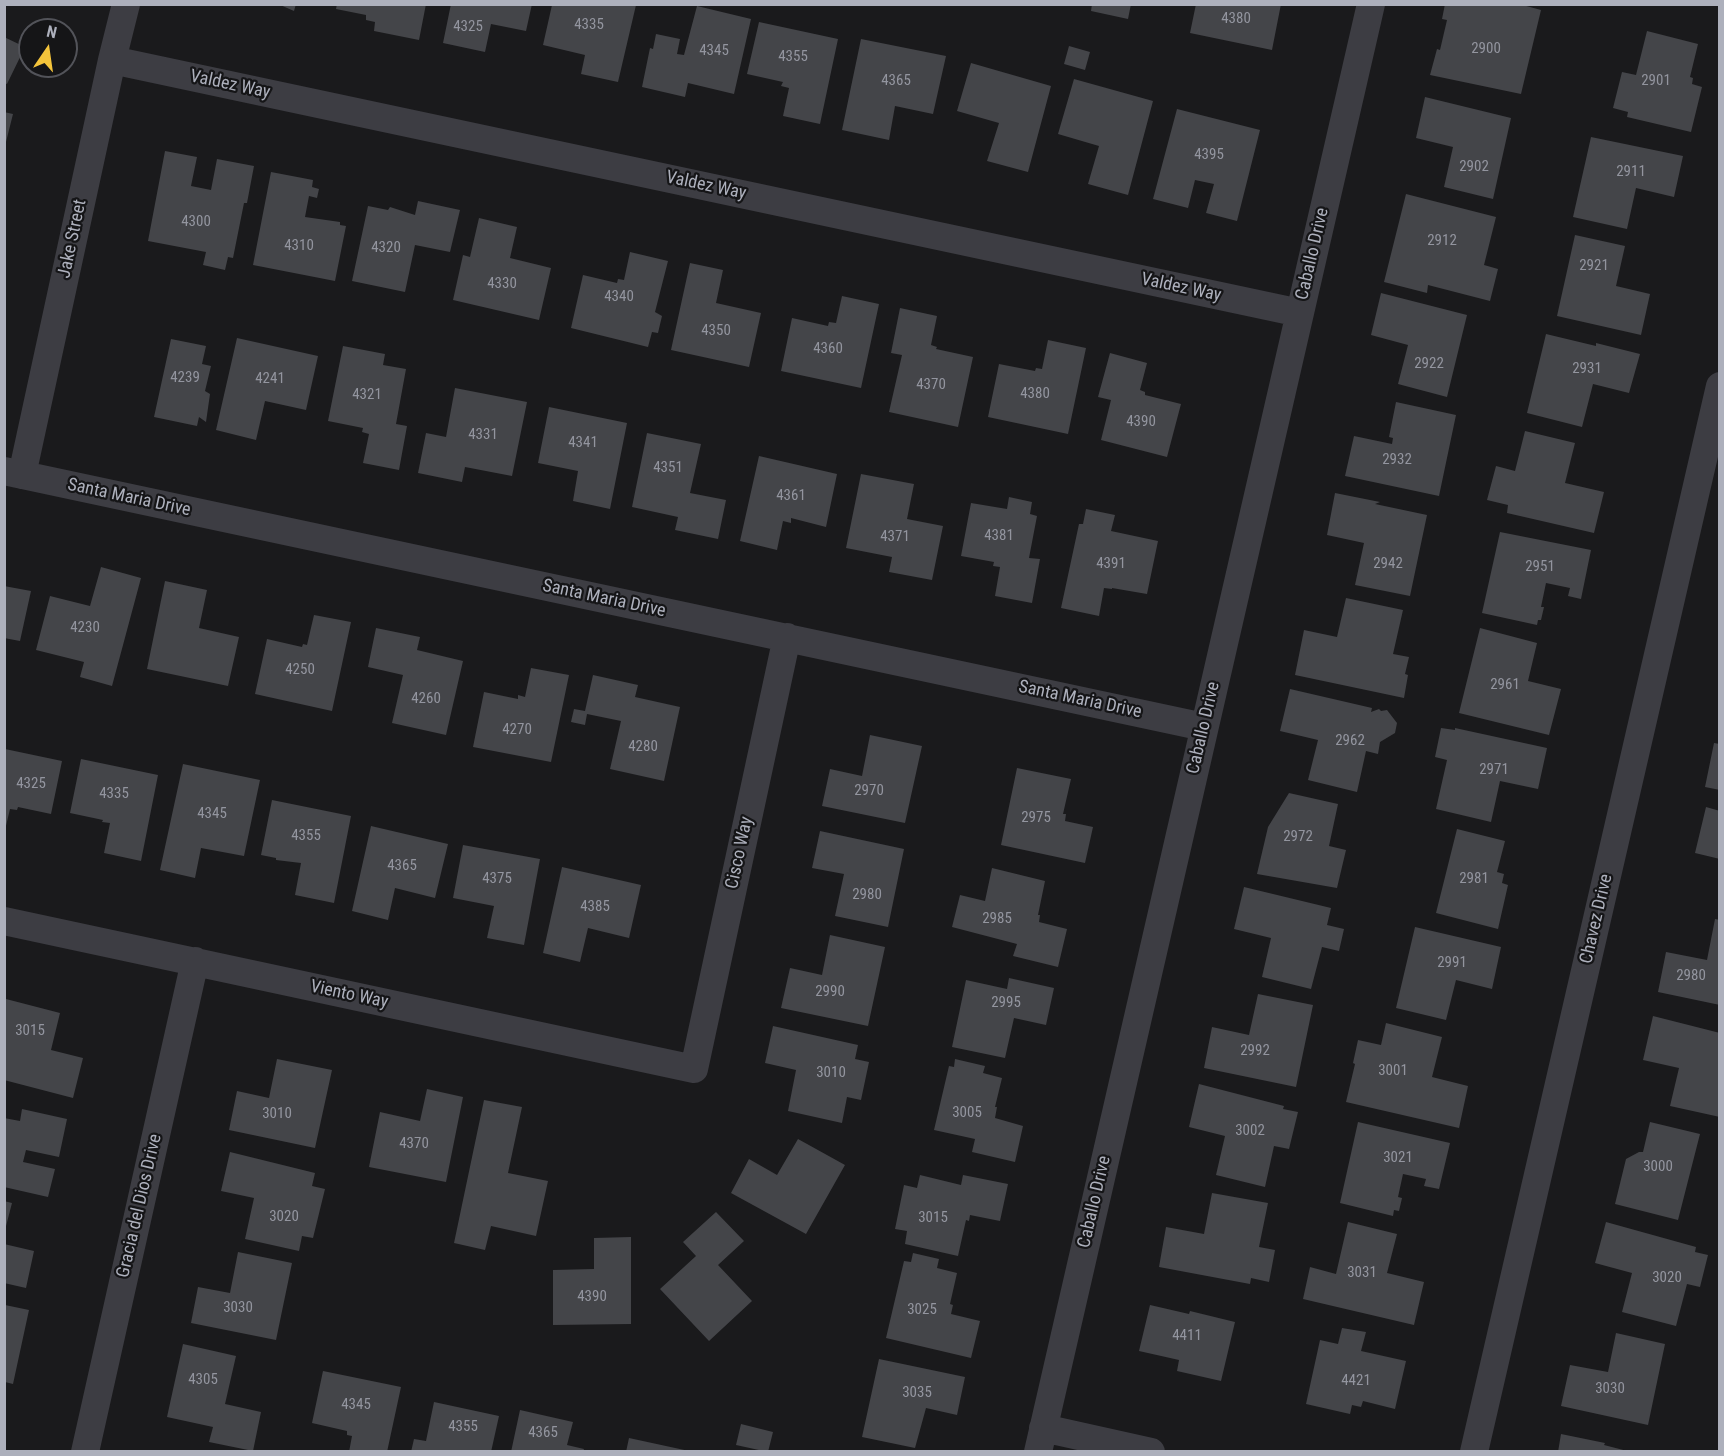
<!DOCTYPE html>
<style>
body{margin:0}
#map{position:relative;width:1724px;height:1456px;overflow:hidden;background:#1a1a1c;font-family:"Roboto Condensed",sans-serif}
canvas{display:block}
.frame{position:absolute;inset:0;border:6px solid #adb0bc;pointer-events:none}
.north{position:absolute;left:18px;top:18px;width:60px;height:60px;box-sizing:border-box;background:#151517;border:2px solid #525359;border-radius:50%;rotate:13deg;font-size:16px;font-weight:700;line-height:24px;text-align:center;color:#adb0bc}
.north::after{content:'';display:block;margin:auto;width:21px;height:27px;background:#f4c43b;clip-path:polygon(50% 0,100% 100%,50% 72%,0 100%)}
</style>
<div id="map">
<canvas width="1724" height="1456"></canvas>
<div class="frame"></div>
<div class="north">N</div>
</div>
<script>
const ctx = document.querySelector('canvas').getContext('2d');
ctx.lineJoin = 'round';
function fillPath(path, color) {
  ctx.fillStyle = color;
  ctx.fill(path, 'evenodd');
}
function trace(path, color, width, dash) {
  ctx.strokeStyle = color;
  ctx.lineWidth = width;
  ctx.lineCap = dash ? 'butt' : 'round';
  ctx.setLineDash(dash || []);
  ctx.stroke(path);
}
function write(font, color, halo, rows, align = 'center') {
  ctx.font = font + ' "Roboto Condensed",sans-serif';
  ctx.lineWidth = 4.5;
  ctx.setLineDash([]);
  ctx.textBaseline = 'middle';
  ctx.strokeStyle = halo;
  ctx.fillStyle = color;
  for (const [text, x, y, turn = 0] of rows) {
    ctx.save();
    ctx.translate(x, y);
    ctx.rotate((+turn || 0) * Math.PI / 180);
    ctx.textAlign = isNaN(turn) ? turn : align;
    if (halo) ctx.strokeText(text, 0, 0);
    ctx.fillText(text, 0, 0);
    ctx.restore();
  }
}
fillPath(new Path2D(`
 M278 4H296L294 11Z
 M337 4H426L419 40 374 31 375 22 366 20V15L336 9Z
 M451 4H532L526 31 491 24 485 52 443 43Z
 M1092 4H1131L1128 19 1091 11Z
 M1196 4H1281L1272 50 1190 33Z
 M1445 4H1519L1541 10 1521 94 1430 75 1437 49 1440 50 1447 20 1442 19Z
 M552 5H636L618 82 581 74 585 55 543 45Z
 M697 6 751 19 734 94 688 83 685 97 642 87 650 48 653 49 656 34 680 39 677 54 684 55Z
 M759 22 838 39 820 124 783 116 789 88 781 86 783 82 747 74Z
 M1647 31 1698 44 1690 77 1693 78 1692 84 1702 87 1691 132 1627 117 1628 112 1613 108 1622 72 1636 75Z
 M4 37 25 47 7 84 4 83Z
 M861 39 946 56 933 114 895 106 889 140 842 130Z
 M1069 46 1090 52 1085 70 1064 64Z
 M971 63 1051 86 1028 172 987 161 999 123 957 111Z
 M1074 79 1153 101 1128 195 1088 184 1099 146 1058 134Z
 M1425 97 1511 118 1493 199 1444 187 1453 147 1416 138Z
 M1177 109 1260 130 1237 221 1206 213 1214 184 1195 180 1188 208 1153 199Z
 M4 112 13 114 5 146H4Z
 M1591 137 1683 156 1674 197 1636 188 1627 229 1573 217Z
 M165 151 197 157 191 186 211 190 217 159 254 166 247 203H244L233 258 228 257 225 270 203 265 206 252 148 241Z
 M271 172 313 180 312 187 319 189 317 198 309 196 305 217 340 222V225L346 226 335 281 253 265Z
 M1406 194 1496 217 1484 265 1498 269 1490 301 1428 285 1427 293 1384 282Z
 M418 201 460 210 450 252 415 245 405 292 352 281 368 206 388 210 390 207 415 215Z
 M479 218 517 227 510 258 551 268 539 320 453 300 463 255 470 257Z
 M1575 235 1625 246 1616 286 1650 294 1641 335 1557 316Z
 M630 252 668 261 655 312 662 316 658 333 652 332 648 347 571 328 583 275 617 283 618 279 624 280Z
 M690 263 723 270 716 303 761 313 749 367 671 350Z
 M1381 293 1467 315 1447 397 1398 384 1408 345 1371 335Z
 M842 296 879 304 861 388 781 371 792 318 828 326 829 322 836 323Z
 M900 308 937 316 931 345 937 347 936 349 973 357 958 427 889 412 902 355 891 353Z
 M1546 334 1596 346V343L1640 354 1629 393 1593 384 1582 427 1527 413Z
 M237 338 318 356 306 410 265 401 256 440 216 430Z
 M171 339 206 346 202 364 211 366 205 391 210 394 206 422 199 417 197 426 154 417Z
 M1048 340 1086 348 1068 434 988 417 999 364 1035 371 1036 368 1042 369Z
 M343 346 385 354 383 365 406 369 396 424 407 426 399 470 363 463 369 434 362 432 363 428 328 421Z
 M1110 353 1147 363 1140 390 1145 392V395L1181 404 1167 457 1101 440 1111 400 1098 397Z
 M455 388 527 402 512 476 465 467 462 482 418 473 426 433 446 437Z
 M1396 402 1456 415 1439 496 1345 476 1354 436 1392 444 1393 438 1389 437Z
 M549 407 627 423 610 509 573 501 578 471 538 463Z
 M1525 431 1575 443 1565 483 1604 492 1594 533 1507 513 1508 505 1487 500 1496 466 1515 471Z
 M647 433 701 444 690 493 726 500 718 539 675 530 678 517 632 507Z
 M759 456 837 474 826 527 791 518V523L783 521 777 550 740 541Z
 M861 474 914 484 907 519 943 526 932 580 889 572 892 557 846 548Z
 M1335 493 1380 502 1375 504 1427 515 1410 596 1355 585 1364 543 1327 535Z
 M1009 497 1032 502 1030 514 1037 516 1029 558 1040 559 1032 603 995 596 1000 567 993 566 994 562 961 556 971 503 1007 509Z
 M1086 509 1115 515 1111 531 1158 541 1147 594 1112 588V589L1104 588 1099 616 1061 608 1079 524H1083Z
 M1500 532 1591 550 1581 599 1568 596 1570 588 1546 583 1541 607H1544L1541 620H1538L1537 625 1482 613Z
 M101 567 141 578 112 686 80 677 84 662 36 650 50 596 90 606Z
 M165 581 207 590 199 628 239 637 228 686 147 669Z
 M4 586 31 591 20 641 4 638Z
 M1346 598 1403 610 1393 654 1409 657 1405 674 1408 675 1404 698 1295 675 1304 630 1337 637Z
 M314 615 351 622 332 711 255 694 267 639 302 647 303 644 307 645Z
 M376 628 420 637 417 650 463 661 446 735 392 723 403 675 368 667Z
 M1480 628 1537 643 1528 681 1561 689 1549 735 1459 713Z
 M531 668 569 675 551 762 473 747 484 692 518 699V695L525 697Z
 M593 675 638 685 635 697 680 707 664 781 610 769 621 721 587 714 585 725 571 722 574 709 585 711Z
 M1290 689 1372 708 1371 712 1379 709 1381 711 1387 710 1397 723 1395 733 1380 742 1378 754 1366 751 1357 792 1308 780 1318 740 1280 731Z
 M1441 728 1455 730V728L1547 748 1538 789 1500 781 1491 822 1436 809 1447 760 1435 757Z
 M870 735 922 746 905 823 822 806 830 769 862 776Z
 M1714 743 1720 744V790L1705 787Z
 M5 749 62 761 51 814 18 807 17 810 10 809 5 830Z
 M81 759 158 775 141 861 104 853 110 823 102 822 103 820 70 813Z
 M183 764 260 780 244 856 201 848 195 878 160 870Z
 M1017 768 1071 779 1063 814H1066L1065 821 1093 827 1085 863 1001 845Z
 M1289 793 1338 804 1329 846 1346 850 1337 888 1257 874 1268 827Z
 M272 800 351 816 334 903 295 895 301 863 276 860V858L261 855Z
 M1706 807 1720 811V859L1695 853Z
 M371 826 448 844 435 898 395 888 388 920 352 911Z
 M1457 829 1505 841 1497 872 1504 874 1502 883 1508 885 1498 929 1436 913Z
 M820 831 904 849 888 927 835 916 844 874 812 868Z
 M463 845 540 859 524 945 487 938 494 906 453 898Z
 M562 867 641 885 629 938 588 928 580 962 543 953Z
 M992 868 1045 881 1038 915H1040L1039 922 1067 929 1058 967 1013 956 1017 944 952 927 960 895 985 901Z
 M1244 887 1331 908 1327 925 1344 929 1339 951 1322 947 1311 989 1262 977 1271 938 1234 929Z
 M1715 919 1720 920V1005L1658 992 1666 952 1707 960Z
 M1415 927 1501 947 1492 989 1456 980 1446 1020 1396 1008Z
 M830 935 885 947 868 1026 781 1008 790 968 822 975Z
 M1009 978 1054 988 1046 1025 1014 1018 1005 1058 952 1047 966 980 1007 989Z
 M1258 994 1313 1005 1296 1087 1204 1068 1212 1027 1249 1035Z
 M6 999 60 1013 51 1050 83 1058 73 1098 4 1080Z
 M1653 1016 1720 1033V1117L1670 1106 1679 1068 1643 1060Z
 M1386 1023 1442 1037 1432 1077 1468 1086 1459 1128 1346 1102 1355 1064 1353 1063 1358 1040 1381 1045Z
 M773 1026 858 1045 855 1059 869 1062 861 1100 847 1097 842 1123 788 1111 796 1070 765 1063Z
 M277 1059 332 1070 315 1148 229 1130 237 1091 269 1098Z
 M955 1059 985 1066 983 1073 1002 1078 995 1107H997L995 1118 1023 1126 1015 1162 972 1152 975 1139 934 1130 949 1066 954 1067Z
 M1199 1084 1284 1106 1283 1109 1298 1112 1289 1149 1274 1146 1265 1187 1216 1175 1225 1136 1189 1127Z
 M427 1089 463 1097 446 1182 369 1167 380 1112 420 1121Z
 M484 1100 522 1107 508 1173 548 1181 536 1236 491 1226 485 1250 454 1243Z
 M22 1109 67 1119 59 1157 26 1150 23 1162 55 1169 48 1197 4 1187V1118L20 1121Z
 M1358 1122 1450 1143 1439 1189 1424 1186 1426 1179 1403 1174 1398 1197 1402 1198 1399 1211 1394 1210 1393 1216 1340 1203Z
 M1650 1122 1700 1134 1678 1220 1615 1204 1626 1159 1639 1152H1643Z
 M798 1139 845 1165 806 1234 731 1193 749 1159 777 1175Z
 M230 1152 315 1173 312 1186 325 1189 313 1238 302 1236 299 1251 245 1239 254 1198 221 1191Z
 M920 1175 961 1185 963 1175 1008 1184 1000 1221 970 1215 969 1221 966 1220 958 1256 905 1244 907 1231 895 1229 904 1185 917 1188Z
 M1212 1193 1268 1203 1259 1247 1275 1250 1269 1282 1251 1278 1250 1284 1159 1267 1166 1227 1204 1234Z
 M4 1201 12 1203 5 1230H4Z
 M716 1212 744 1241 718 1265 752 1301 709 1341 660 1289 696 1256 683 1242Z
 M1348 1222 1397 1234 1387 1273 1424 1282 1414 1325 1303 1299 1310 1267 1336 1274Z
 M1606 1222 1696 1247 1695 1252 1708 1255 1700 1287 1687 1284 1676 1326 1622 1312 1632 1273 1595 1263Z
 M631 1237V1324L553 1325V1270L594 1269V1238Z
 M4 1244 34 1251 26 1288 4 1283Z
 M238 1252 292 1263 276 1340 191 1323 198 1287 230 1293Z
 M913 1253 939 1259 937 1268 957 1273 950 1304 953 1305 951 1314 980 1321 971 1358 886 1338 904 1261 911 1262Z
 M5 1305 29 1310 13 1384 5 1382Z
 M1150 1305 1189 1314 1190 1311 1235 1322 1221 1381 1177 1371 1179 1360 1139 1351Z
 M1342 1328 1366 1332 1361 1351 1406 1361 1395 1409 1363 1401 1361 1407 1352 1405 1350 1414 1306 1404 1320 1340 1338 1344Z
 M1616 1333 1665 1344 1648 1425 1561 1406 1570 1365 1608 1372Z
 M183 1344 236 1356 225 1404 261 1412 253 1451 209 1442 213 1427 167 1417Z
 M879 1359 965 1377 957 1415 926 1408 915 1448 862 1437Z
 M323 1371 401 1387 387 1452H349L352 1436 347 1435V1431L312 1423Z
 M434 1402 499 1416 491 1452H411L414 1439 426 1441Z
 M520 1410 573 1422 567 1445 584 1449 583 1452H511Z
 M741 1424 773 1432 768 1452 736 1445Z
 M1561 1434 1605 1443 1604 1445 1631 1452H1558Z
 M629 1438 689 1451V1452H626Z`), '#444549');
trace(new Path2D(`
 M112 60 1300 313
 M4 471 1204 727
 M22 475 112 60 126 4
 M4 921 694 1069 787 637
 M1043 1428 1151 1452
 M85 1452 195 961
 M1038 1452 1371 4
 M1474 1452 1720 386`), '#3d3d43', 28);
write('15px', '#93959f', null, [
 ["4380",1236,19],
 ["4335",589,25],
 ["4325",468,27],
 ["2900",1486,49],
 ["4345",714,51],
 ["4355",793,57],
 ["4365",896,81],
 ["2901",1656,81],
 ["4395",1209,155],
 ["2902",1474,167],
 ["2911",1631,172],
 ["4300",196,222],
 ["2912",1442,241],
 ["4310",299,246],
 ["4320",386,248],
 ["2921",1594,266],
 ["4330",502,284],
 ["4340",619,297],
 ["4350",716,331],
 ["4360",828,349],
 ["2922",1429,364],
 ["2931",1587,369],
 ["4239",185,378],
 ["4241",270,379],
 ["4370",931,385],
 ["4380",1035,394],
 ["4321",367,395],
 ["4390",1141,422],
 ["4331",483,435],
 ["4341",583,443],
 ["2932",1397,460],
 ["4351",668,468],
 ["4361",791,496],
 ["4381",999,536],
 ["4371",895,537],
 ["4391",1111,564],
 ["2942",1388,564],
 ["2951",1540,567],
 ["4230",85,628],
 ["4250",300,670],
 ["2961",1505,685],
 ["4260",426,699],
 ["4270",517,730],
 ["2962",1350,741],
 ["4280",643,747],
 ["2971",1494,770],
 ["4325",31,784],
 ["2970",869,791],
 ["4335",114,794],
 ["4345",212,814],
 ["2975",1036,818],
 ["4355",306,836],
 ["2972",1298,837],
 ["4365",402,866],
 ["4375",497,879],
 ["2981",1474,879],
 ["2980",867,895],
 ["4385",595,907],
 ["2985",997,919],
 ["2991",1452,963],
 ["2980",1691,976],
 ["2990",830,992],
 ["2995",1006,1003],
 ["3015",30,1031],
 ["2992",1255,1051],
 ["3001",1393,1071],
 ["3010",831,1073],
 ["3005",967,1113],
 ["3010",277,1114],
 ["3002",1250,1131],
 ["4370",414,1144],
 ["3021",1398,1158],
 ["3000",1658,1167],
 ["3020",284,1217],
 ["3015",933,1218],
 ["3031",1362,1273],
 ["3020",1667,1278],
 ["4390",592,1297],
 ["3030",238,1308],
 ["3025",922,1310],
 ["4411",1187,1336],
 ["4305",203,1380],
 ["4421",1356,1381],
 ["3030",1610,1389],
 ["3035",917,1393],
 ["4345",356,1405],
 ["4355",463,1427],
 ["4365",543,1433]
]);
write('18px', '#adb0bc', '#151517', [
 ["Valdez Way",230,85,12],
 ["Valdez Way",706,186,12],
 ["Jake Street",73,239,-78],
 ["Caballo Drive",1313,254,-77],
 ["Valdez Way",1181,288,12],
 ["Santa Maria Drive",129,498,12],
 ["Santa Maria Drive",604,599,12],
 ["Santa Maria Drive",1080,700,12],
 ["Caballo Drive",1204,728,-77],
 ["Cisco Way",740,853,-78],
 ["Chavez Drive",1597,919,-77],
 ["Viento Way",349,995,12],
 ["Caballo Drive",1095,1202,-77],
 ["Gracia del Dios Drive",140,1206,-77]
]);
</script>
